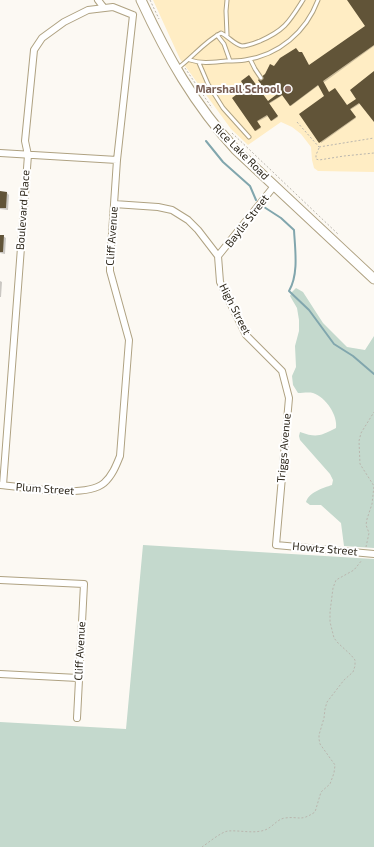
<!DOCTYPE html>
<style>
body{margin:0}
canvas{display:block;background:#fcf9f3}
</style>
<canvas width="374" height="847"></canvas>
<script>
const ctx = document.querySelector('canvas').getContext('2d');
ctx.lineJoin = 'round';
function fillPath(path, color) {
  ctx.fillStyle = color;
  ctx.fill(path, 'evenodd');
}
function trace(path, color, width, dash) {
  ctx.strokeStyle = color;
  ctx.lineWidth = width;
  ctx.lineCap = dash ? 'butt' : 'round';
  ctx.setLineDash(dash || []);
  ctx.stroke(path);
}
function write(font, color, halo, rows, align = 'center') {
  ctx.font = font + ' "Exo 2",sans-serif';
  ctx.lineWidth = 4;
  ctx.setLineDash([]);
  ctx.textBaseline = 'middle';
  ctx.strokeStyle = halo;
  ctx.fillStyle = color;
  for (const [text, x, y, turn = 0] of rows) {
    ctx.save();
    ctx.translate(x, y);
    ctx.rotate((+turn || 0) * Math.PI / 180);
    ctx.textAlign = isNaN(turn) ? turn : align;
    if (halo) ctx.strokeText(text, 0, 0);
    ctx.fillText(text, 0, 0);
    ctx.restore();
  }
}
fillPath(new Path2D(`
 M153 0H374V172L318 171 314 168 312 160 311 147 301 134 292 127 281 122 248 145 231 129 180 59Z`), '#ffedc4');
fillPath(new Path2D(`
 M296 288 303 292 323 323 347 347 365 350 374 336V548L344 546 341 523 321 505H310L306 502C309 492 323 488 332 485L333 480 330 474 300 440 299 436 300 432C317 438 320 436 336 428 338 416 326 397 313 393 309 392 302 393 298 393L293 385 292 376 296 367 295 346 299 331V320L297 308 290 296 292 292Z
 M143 545 374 559V847H0V722L126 729Z`), '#c4d9cd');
fillPath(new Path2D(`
 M348 0H374V46L323 83 329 93 347 106 358 99 374 73V121L361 103 350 110 356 118 321 143 301 114 325 96 319 85 291 106 283 95 269 104 278 117 272 121 268 116 257 122 261 128 256 131 233 98 268 103 281 93 279 89 274 91 272 89 268 93 259 80 274 67 309 66 366 26Z
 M7 193 9 195 8 210 0 209V198Z
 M0 236H3L6 238 5 254 0 253Z
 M0 281 2 282 1 297H0Z`), '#0003');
trace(new Path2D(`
 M206 141 223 162 250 186 256 200
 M264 207 281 218 294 230C295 249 299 274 289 291L309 310 334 344 353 356 374 374`), '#81a6ad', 2);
fillPath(new Path2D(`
 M347 0H374V45L323 81 329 92 335 88 347 105 356 99 350 90 374 71V122L359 103 350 109 356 117 319 143 299 114 324 96 318 85 290 106 282 95 269 103 278 116 271 121 267 115 257 121 261 127 255 131 232 98 245 88 241 81 249 75 268 101 280 92 278 89 273 90 271 89 267 93 258 80 265 74 270 64 274 66 280 58 296 48 299 52H302L309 65 365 26Z
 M0 191 7 192 6 208H0Z
 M0 235H4L3 252H0Z`), '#615438');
const lane = new Path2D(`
 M217 35 224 44 230 61
 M227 35 226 11 227 0
 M250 59 255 69 261 78
 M190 60C202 64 214 62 226 61 233 61 239 61 245 60 279 55 306 32 318 0
 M199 63 208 84 223 108 249 137
 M178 68C193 57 204 42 221 33 228 36 235 45 242 46 248 46 255 43 260 41 285 30 289 22 303 0`);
const street = new Path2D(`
 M98 0 104 8
 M0 153 117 160
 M114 204 158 207 172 210 188 220 198 230 218 256 220 282 246 335 282 371 289 398 276 545 374 554
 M218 256 275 185
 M0 485C25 487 85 499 104 483 112 476 116 466 120 456L129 340 110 271V263L117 160 133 15
 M3 485 28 155 25 141 34 50 42 38 64 22 88 10 113 7 133 15
 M0 580 84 584 77 718
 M0 674 78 678`);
const secondary = new Path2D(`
 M141 0C167 56 194 104 236 150L374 279`);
trace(lane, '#afa282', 5);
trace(street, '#afa282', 8);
trace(secondary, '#afa282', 11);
trace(new Path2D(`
 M150 0 159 19
 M185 68 212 108
 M297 122 319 147
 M232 133 339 235
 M319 147 374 138
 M319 148 316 155V159L319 160 344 156 374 153
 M366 547 369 533 366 525 367 519 372 504 374 486 360 464 359 441 361 433 374 412
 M202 847C208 843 221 832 228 831 240 830 253 834 265 830 273 827 277 819 285 818 300 816 300 822 315 812L321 792 330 784 334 773 335 765 320 744 319 739V735L324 718 325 709 327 702 344 680 353 672 355 666V660L351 655 338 643 334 638 330 622V612L333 588 336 580 354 570 362 560`), '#bab6ae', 1, [2, 2]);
trace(lane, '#fff', 3);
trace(street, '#fff', 6);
trace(secondary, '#fff', 9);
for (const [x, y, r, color] of [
 [288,89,4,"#8d6e63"]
]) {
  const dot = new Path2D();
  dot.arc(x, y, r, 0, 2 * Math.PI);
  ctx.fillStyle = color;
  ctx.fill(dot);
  trace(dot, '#fff', 1.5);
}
write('bold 11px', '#785e54', '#fff', [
 ["Marshall School",280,89]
], 'right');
write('11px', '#2e281c', '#fff', [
 ["Rice Lake Road",241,152,45],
 ["Boulevard Place",23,210,-86],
 ["Baylis Street",247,221,-52],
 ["Cliff Avenue",112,236,-86],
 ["High Street",235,309,63],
 ["Triggs Avenue",284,448,-85],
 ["Plum Street",45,489,4],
 ["Howtz Street",325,549,5],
 ["Cliff Avenue",80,651,-87]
]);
</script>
